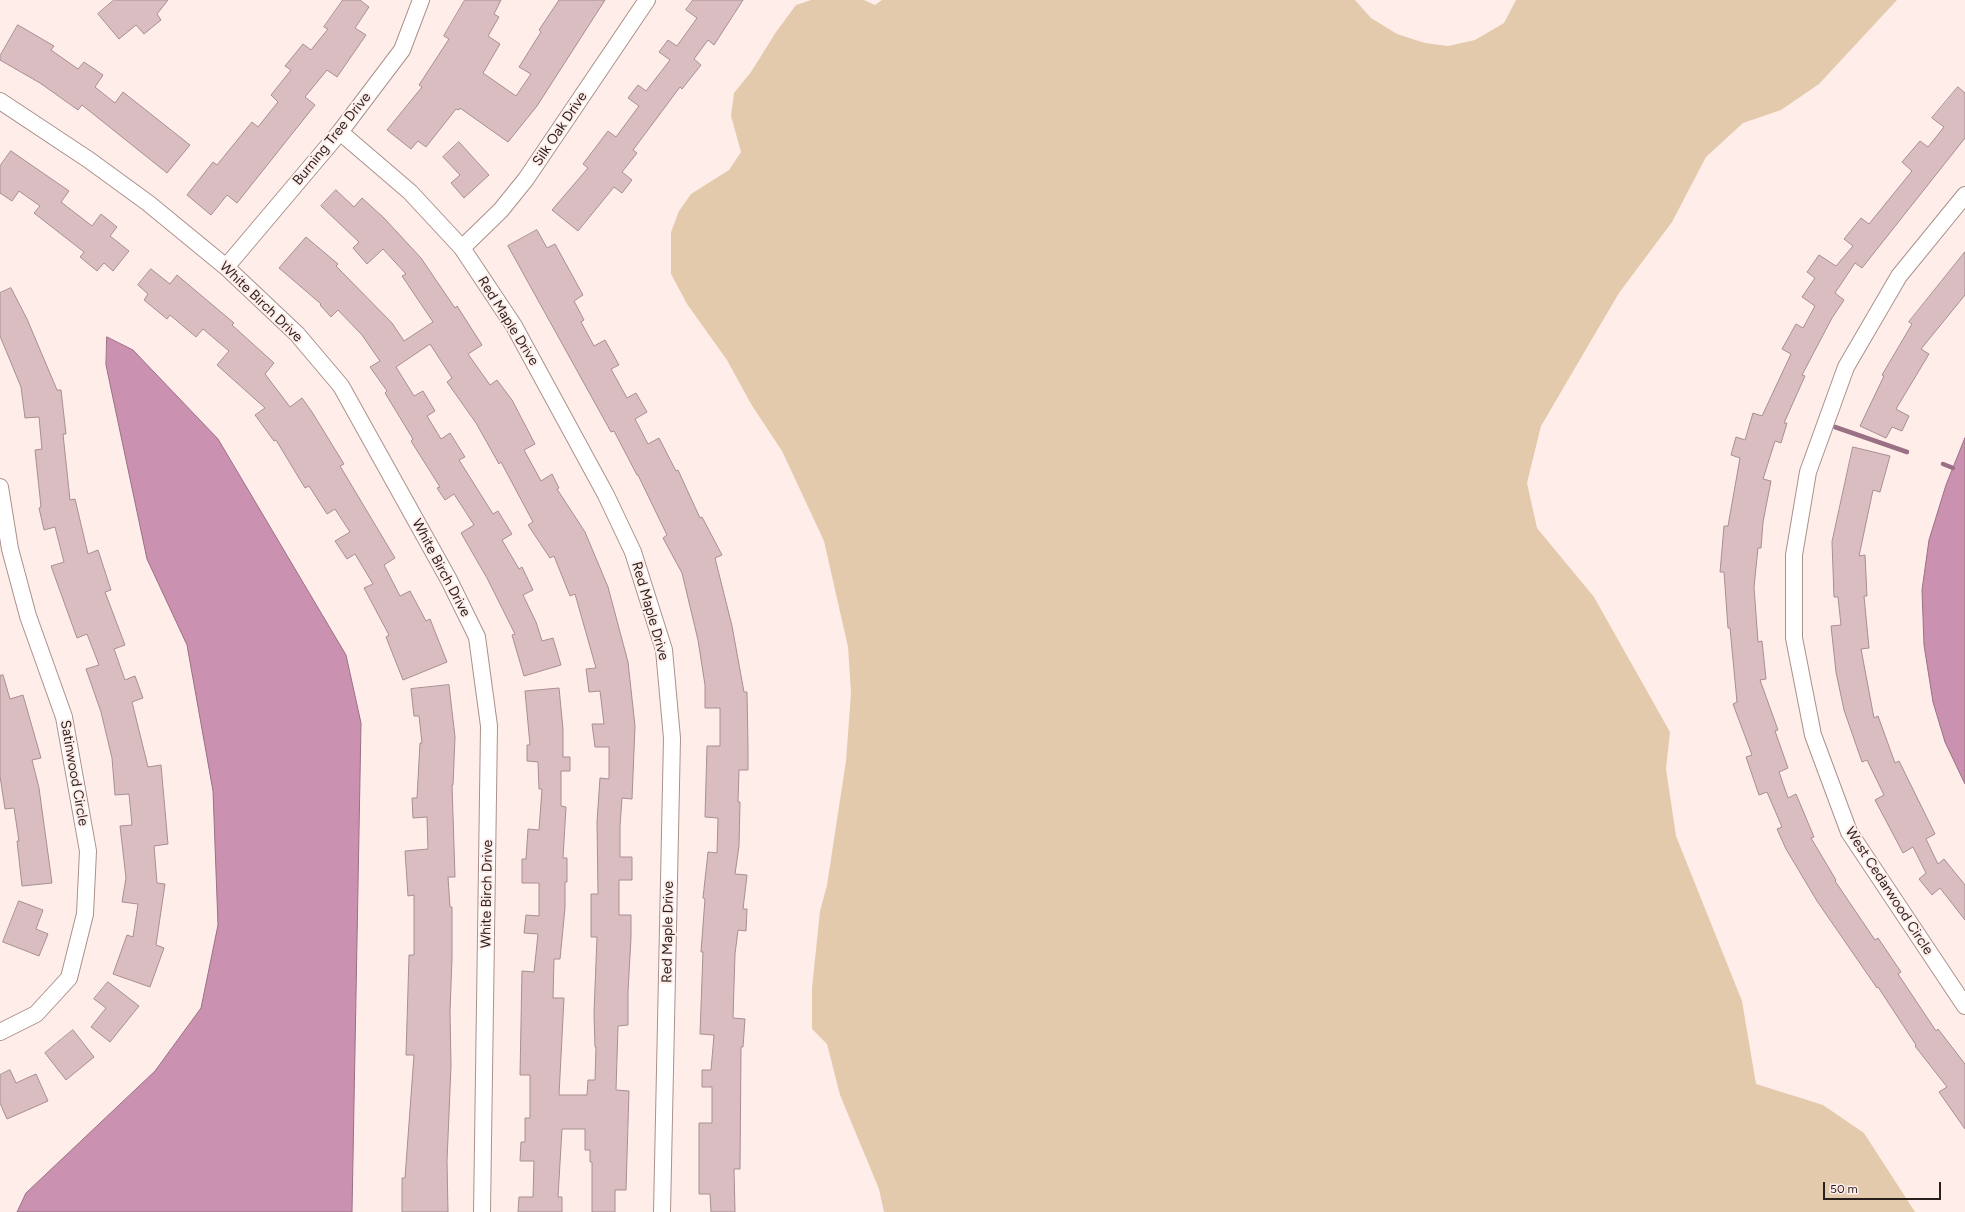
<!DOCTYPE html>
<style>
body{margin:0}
#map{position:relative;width:1965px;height:1212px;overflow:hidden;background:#ffedea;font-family:Figtree,sans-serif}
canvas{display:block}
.scale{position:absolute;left:1823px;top:1182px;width:118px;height:18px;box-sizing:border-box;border:2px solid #291f1d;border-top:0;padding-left:5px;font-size:12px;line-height:14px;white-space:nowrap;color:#291f1d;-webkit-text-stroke:3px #ffedea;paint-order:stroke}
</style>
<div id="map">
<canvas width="1965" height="1212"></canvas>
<div class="scale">50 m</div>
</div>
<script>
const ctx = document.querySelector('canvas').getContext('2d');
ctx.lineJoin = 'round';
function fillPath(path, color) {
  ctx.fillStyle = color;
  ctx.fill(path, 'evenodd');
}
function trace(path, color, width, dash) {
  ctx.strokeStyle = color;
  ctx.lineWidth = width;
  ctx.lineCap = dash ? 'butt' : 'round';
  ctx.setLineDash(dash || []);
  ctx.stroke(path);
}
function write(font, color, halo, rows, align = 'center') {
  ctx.font = font + ' Figtree,sans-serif';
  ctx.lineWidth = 4;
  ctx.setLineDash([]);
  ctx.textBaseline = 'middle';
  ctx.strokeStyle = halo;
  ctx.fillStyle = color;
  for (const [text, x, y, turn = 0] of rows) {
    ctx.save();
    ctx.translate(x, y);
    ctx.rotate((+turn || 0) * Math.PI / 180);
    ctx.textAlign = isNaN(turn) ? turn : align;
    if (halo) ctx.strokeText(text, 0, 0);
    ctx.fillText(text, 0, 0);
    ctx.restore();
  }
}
fillPath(new Path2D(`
 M811 0H864L875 5 882 0H1355L1371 18 1397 34 1425 43 1448 46 1475 40 1504 23 1516 0H1897L1819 84 1781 110 1743 123 1706 157 1672 222 1619 293 1541 426 1527 483 1537 528 1594 597 1670 732 1666 769 1676 836 1742 1001 1756 1084 1823 1105 1864 1133 1915 1212H884L879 1189 840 1095 827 1044 812 1029V988L820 911 827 885 846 761 851 693 848 647 824 541 782 451 751 404 727 360 687 304 671 274V232L679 211 691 194 729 170 741 152 731 116 734 93 751 72 776 32 796 5Z`), '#e3caac');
const water = new Path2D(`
 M107 337 133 350 218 439 346 655 361 723 352 1212H17L26 1193 155 1071 201 1008 218 925 213 791 187 645 147 559 106 365Z
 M1965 438V784L1945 742 1933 702 1924 645 1922 590 1929 540 1946 485Z`);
fillPath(water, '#ca92b0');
trace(water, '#9a7084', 1);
trace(new Path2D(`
 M1835 427 1907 452
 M1943 464 1953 468`), '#9a7084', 4.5);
const building = new Path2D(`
 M114 0H168L157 14 161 20 144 34 136 25 119 39 98 14Z
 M343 0H360L369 7 355 28 366 35 337 77 327 70 305 97 315 105 237 203 227 195 211 215 187 195 213 162 217 165 252 122 258 127 278 102 271 95 291 70 285 66 303 44 311 50 328 29 324 27Z
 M465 0H501L494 14 499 17 488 36 500 44 483 73 516 96 531 74 519 67 541 32 539 30 559 0H605L537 106 508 142 460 108 459 110 456 109 426 147 418 141 411 149 387 130 422 87 419 85 449 39 444 36Z
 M693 0H743L714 45 708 40 694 59 701 65 682 89 680 87 633 150 637 153 622 172 632 180 622 193 614 187 578 231 552 210 588 168 583 164 608 131 616 137 639 106 628 98 638 85 646 91 670 60 659 52 668 40 677 46 697 18 686 10Z
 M18 25 54 46 51 50 78 69 84 62 103 75 95 87 115 103 123 92 190 145 167 173 82 105 78 110 40 83 0 60V56Z
 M1958 87 1965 93V138L1862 268 1855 263 1835 293 1844 300 1832 318 1802 375 1805 376 1784 423H1787L1781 443 1775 441 1763 479 1771 481 1763 522 1761 548H1758L1754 587 1758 642 1762 641 1766 679 1760 680 1778 730 1775 731 1788 768 1779 772 1788 798 1796 794 1814 837 1811 838 1836 880 1835 881 1875 940 1878 938 1901 972 1898 974 1936 1031 1938 1029 1965 1064V1129L1939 1092 1947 1087 1915 1046 1916 1045 1878 987 1877 988 1817 901 1786 849 1777 829 1782 827 1767 792 1759 795 1746 757 1752 755 1733 704 1737 702 1730 628H1728L1724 572H1720L1724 526H1728L1740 458 1731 455 1736 437 1745 440 1753 413 1762 416 1791 354 1782 349 1796 324 1803 328 1815 306 1802 297 1815 278 1807 272 1819 255 1836 266 1853 246 1844 239 1861 218 1869 224 1912 171 1902 162 1920 141 1928 147 1944 127 1932 118Z
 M459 142 489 175 464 198 451 183 460 175 443 157Z
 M11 151 69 191 61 202 92 226 101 214 117 227 110 236 129 251 113 271 104 263 97 271 80 257 84 252 34 213 40 206 19 191 12 201 0 193V166Z
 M336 190 354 207 362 198 384 218 421 258 455 308 457 306 482 345 468 354 490 385 497 380 512 400 535 444 524 450 541 481 552 474 559 488 557 489 585 532 608 587 628 662 635 726 632 799 622 798 620 826V857H632V880H619V915H631V937L628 992V1025L618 1026 616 1090 629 1091 626 1190H615V1212H592V1162H590V1150H585V1129H562L558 1197H562V1212H518L519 1197H533L534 1161H520L521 1142H525V1118H530V1075H520L522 971 534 972 538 934 524 933 526 915 539 916V883H522V859H526L528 829 539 830 542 789H539L538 762 527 761V745H530L525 691 559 688 563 729V757H570V771H561V806L566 807 563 858H567V882H565V908L560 959H554L553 998H564L559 1095H587L588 1080H595L596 1047H595L594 1013 597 937H591V894H598L597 822 600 778 609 779V747H595L592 724H604L600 691 589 692 586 669 596 668 575 594 570 596 554 556 550 558 528 525 533 522 501 462 499 464 476 423 447 382 452 378 430 344 396 367 414 396 423 391 435 411 427 416 441 439 450 433 465 457 459 460 493 514 498 511 512 534 502 540 519 569 522 567 533 590 523 595 536 622 542 641 553 638 561 665 524 676 512 635 515 634 487 578 461 533 474 525 454 494 445 500 437 488 440 487 411 441 413 439 385 393 387 391 370 367 380 361 362 335 338 310 331 317 320 305 321 304 279 268 306 237 338 264 336 266 392 323 404 341 433 322 402 276 406 274 383 249 367 264 353 248 359 242 321 206Z
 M537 230 547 248 555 244 583 295 574 301 584 320 581 322 594 346 605 340 619 365 611 369 627 398 636 393 647 412 635 419 648 444 659 438 676 471 678 470 700 518 702 517 722 555 715 558 732 626 744 692H747L748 747V770H739L738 802H740L739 846 735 874 747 875 743 909H747L746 931 738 930 735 954 733 1018 745 1019 743 1047H741L740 1169H734L735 1212H711L710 1194H699V1123H712V1087H702V1070H711L714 1035 700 1034 703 952H701L705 899 703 898 708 852 717 853 718 818 705 817 707 746H720V708H705V685L698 640 682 573 663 538 667 535 638 475H637L614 431 611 432 508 246Z
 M1965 252V295L1921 349 1929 354 1896 409 1909 416 1902 431 1892 427 1886 438 1860 426 1884 376 1882 375 1912 324 1909 322Z
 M151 269 170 284 177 275 234 323 232 325 274 363 265 374 290 407 302 398 312 412 344 464 340 466 395 558 384 565 400 596 410 591 426 621 430 619 447 662 403 680 386 637 389 635 364 588 373 584 355 554 347 559 335 541 350 532 335 509 327 514 309 486 305 488 276 440 274 441 255 415 265 408 217 365 229 351 203 329 196 337 170 315 167 319 144 300 148 294 138 285Z
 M11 288 27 319 57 390H61L66 434H63L70 500 75 499 88 554 98 550 111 590 105 592 125 645 114 649 125 680 135 676 143 698 132 702 148 767 161 765 168 844 154 846 157 883 165 884 156 945 164 948 150 987 113 974 127 935 133 937 138 904 122 902 126 878 120 826 132 825 129 794 115 795 112 758 101 712 86 669 99 665 87 634 77 638 51 566 64 562 55 527 44 530 39 508 41 507 35 450 42 449 39 417 25 418 21 387 0 336V293Z
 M1853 447 1890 456 1880 492 1873 490 1859 556 1865 555 1867 596H1864L1869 648 1861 649 1874 718 1878 716 1895 763 1899 761 1935 834 1926 839 1938 864 1944 859 1965 885V920L1940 888 1932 895 1919 879 1926 873 1913 847 1903 853 1875 800 1884 795 1867 760 1862 762 1844 710 1836 672 1831 626 1841 625 1838 597H1834L1832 542Z
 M3 675 10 699 23 695 41 758 32 760 39 788 52 883 22 886 17 841H19L14 808 5 809 0 776V676Z
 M449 685 455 737 453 785H452L455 877H448L450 907H452V958L450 1012 451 1066 447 1161 448 1212H402V1178H405L414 1055H406L409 955H414V895L408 896 405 851 428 849 427 817 413 818 412 798H417L420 743H422L419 716H414L411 689Z
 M19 901 43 910 36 929 48 934 39 956 3 942Z
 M108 982 139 1006 110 1042 91 1027 106 1008 94 999Z
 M73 1030 94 1057 66 1080 45 1053Z
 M10 1070 16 1083 36 1074 48 1101 7 1119 0 1103V1075Z`);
fillPath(building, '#d9bdc1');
trace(building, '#a88e92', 1);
const minor = new Path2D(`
 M0 101 89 160 148 203 226 267 297 334 341 386 449 580 477 637 489 726 482 1212
 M340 132 410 192 462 248 514 326 606 495 633 552 664 650 672 738 662 1212
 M1965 195 1899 276 1846 367 1808 472 1794 555V638L1813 735 1849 832 1965 1006
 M462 248 501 210 526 179 647 0
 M226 267 340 132 402 50 421 0
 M0 487 10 549 28 616 64 717 88 851 85 914 69 978 36 1014 0 1032`);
trace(minor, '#ab918c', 18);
trace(minor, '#fff', 16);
write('14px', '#291f1d', '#ffedea', [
 ["Silk Oak Drive",560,129,-56],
 ["Burning Tree Drive",332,139,-51],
 ["White Birch Drive",261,302,44],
 ["Red Maple Drive",508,321,58],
 ["White Birch Drive",441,568,62],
 ["Red Maple Drive",650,611,74],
 ["Satinwood Circle",74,773,80],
 ["West Cedarwood Circle",1889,891,57],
 ["White Birch Drive",487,894,-89],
 ["Red Maple Drive",668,932,-89]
]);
</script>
